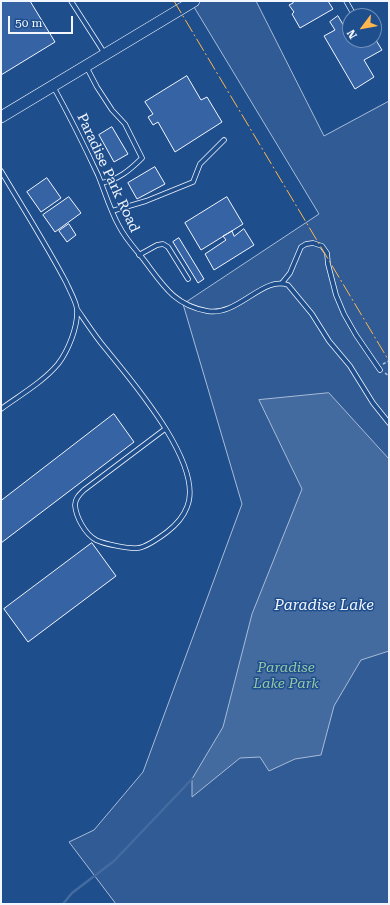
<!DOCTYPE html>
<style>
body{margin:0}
#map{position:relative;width:390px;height:905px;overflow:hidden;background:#1f4e8c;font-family:"Roboto Serif",serif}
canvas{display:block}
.frame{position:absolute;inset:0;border:2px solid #f2f6ff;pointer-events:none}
.north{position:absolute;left:342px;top:8px;width:40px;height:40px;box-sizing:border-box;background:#1f4e8c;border:1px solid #7391ba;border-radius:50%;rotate:238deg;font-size:11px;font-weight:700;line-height:16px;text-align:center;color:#f2f6ff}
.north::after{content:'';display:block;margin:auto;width:14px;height:18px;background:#ffb74d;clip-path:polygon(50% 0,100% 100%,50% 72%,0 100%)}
.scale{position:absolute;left:8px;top:16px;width:65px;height:18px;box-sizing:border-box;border:2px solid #f2f6ff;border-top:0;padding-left:5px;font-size:12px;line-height:14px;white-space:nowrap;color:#f2f6ff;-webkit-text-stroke:3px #1f4e8c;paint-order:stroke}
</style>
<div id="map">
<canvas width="390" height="905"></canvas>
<div class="frame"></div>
<div class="north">N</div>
<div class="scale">50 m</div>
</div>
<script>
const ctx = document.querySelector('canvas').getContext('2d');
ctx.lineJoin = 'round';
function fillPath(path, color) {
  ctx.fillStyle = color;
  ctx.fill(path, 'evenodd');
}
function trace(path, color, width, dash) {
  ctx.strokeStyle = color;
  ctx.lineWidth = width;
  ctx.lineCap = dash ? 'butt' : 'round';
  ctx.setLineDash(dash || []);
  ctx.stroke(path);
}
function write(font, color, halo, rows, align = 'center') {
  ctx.font = font + ' "Roboto Serif",serif';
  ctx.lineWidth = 3;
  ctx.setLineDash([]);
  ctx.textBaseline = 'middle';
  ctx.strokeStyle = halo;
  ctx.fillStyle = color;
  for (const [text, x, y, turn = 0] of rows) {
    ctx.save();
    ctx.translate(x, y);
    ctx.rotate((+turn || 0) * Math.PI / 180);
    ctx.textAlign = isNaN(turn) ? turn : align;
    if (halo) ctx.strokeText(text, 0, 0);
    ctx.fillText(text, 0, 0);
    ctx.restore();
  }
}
const built = new Path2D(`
 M194 1H256L324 136 389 101V904H116L69 842 94 830 143 772 242 504 183 304 319 214 191 2Z`);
fillPath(built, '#305b95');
trace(built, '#a8bbd7', 1);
const water = new Path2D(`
 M329 393 389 459V651L361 660 334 706 321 755 295 759 269 771 260 757 240 758 192 797V779L223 727 252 614 302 489 259 400Z`);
fillPath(water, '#446ba0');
trace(water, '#a8bbd7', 1);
trace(new Path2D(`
 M63 904 72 893 114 861 192 779`), '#446ba0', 2.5);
const building = new Path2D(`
 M1 1H30L55 42 1 75Z
 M292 1H328L333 9 300 28 292 14 294 12 289 5 293 3Z
 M338 16 348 33 350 31V40H374V37L382 50 364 60 374 77 355 89 324 36 335 30 330 22Z
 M187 76 201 100 207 97 222 122 175 152 158 122 153 125 148 117 153 114 145 102Z
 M112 127 128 154 114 162 99 135Z
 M155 167 165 184 137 199 128 183Z
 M47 178 61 198 41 212 27 192Z
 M69 197 81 213 55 232 43 215Z
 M227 197 243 224 201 250 185 223Z
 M69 224 76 235 67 242 59 231Z
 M244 229 254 245 214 270 205 254 226 240 223 236 232 231 234 236Z
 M179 238 204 279 198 283 173 242Z
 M114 414 134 442 1 543V501Z
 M92 543 116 576 28 642 4 609Z`);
fillPath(building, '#3563a3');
trace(building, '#f2f6ff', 1);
const lane = new Path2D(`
 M71 1 105 54
 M346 1 354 15
 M86 66 97 87 112 110 125 124 142 158C130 170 118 180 101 183
 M53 86C69 115 84 145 98 175 105 192 110 210 119 226 125 238 135 249 144 260 163 285 174 305 207 311 238 317 263 275 288 285L312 314 329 341 350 366 373 403 389 423
 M1 171C23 208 46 244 66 282 69 289 77 303 77 310 78 327 68 351 58 364 43 382 20 395 1 409
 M112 211 146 201 193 182 200 164 224 140
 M139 255 157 245 163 244 168 247 188 279
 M282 283 290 273 301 247 306 244 313 243 322 246 327 253 328 264 336 295 344 314 356 335 380 370
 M77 309C86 322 95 336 105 348 131 380 205 465 187 507 183 518 176 525 167 532 159 538 147 547 138 548 129 549 104 544 96 540 85 534 76 517 75 505 75 498 80 494 84 490L165 429`);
const secondary = new Path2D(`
 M1 117 194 1`);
trace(lane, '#f2f6ff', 5.5);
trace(secondary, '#f2f6ff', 12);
trace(new Path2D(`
 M383 364 389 361
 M385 373 389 376`), '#b3c4dc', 1.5, [3, 2]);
trace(lane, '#1f4e8c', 4);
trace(secondary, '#1f4e8c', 11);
trace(new Path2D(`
 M174 1 389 361`), '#ffb74d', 1, [14, 3, 2, 3]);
write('14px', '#f2f6ff', '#1f4e8c', [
 ["Paradise Park Road",108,173,65]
]);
write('italic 14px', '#97c8a6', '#1f4e8c', [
 ["Paradise",286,668],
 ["Lake Park",286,684]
]);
write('italic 15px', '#f2f6ff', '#1f4e8c', [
 ["Paradise Lake",324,606]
]);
</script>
